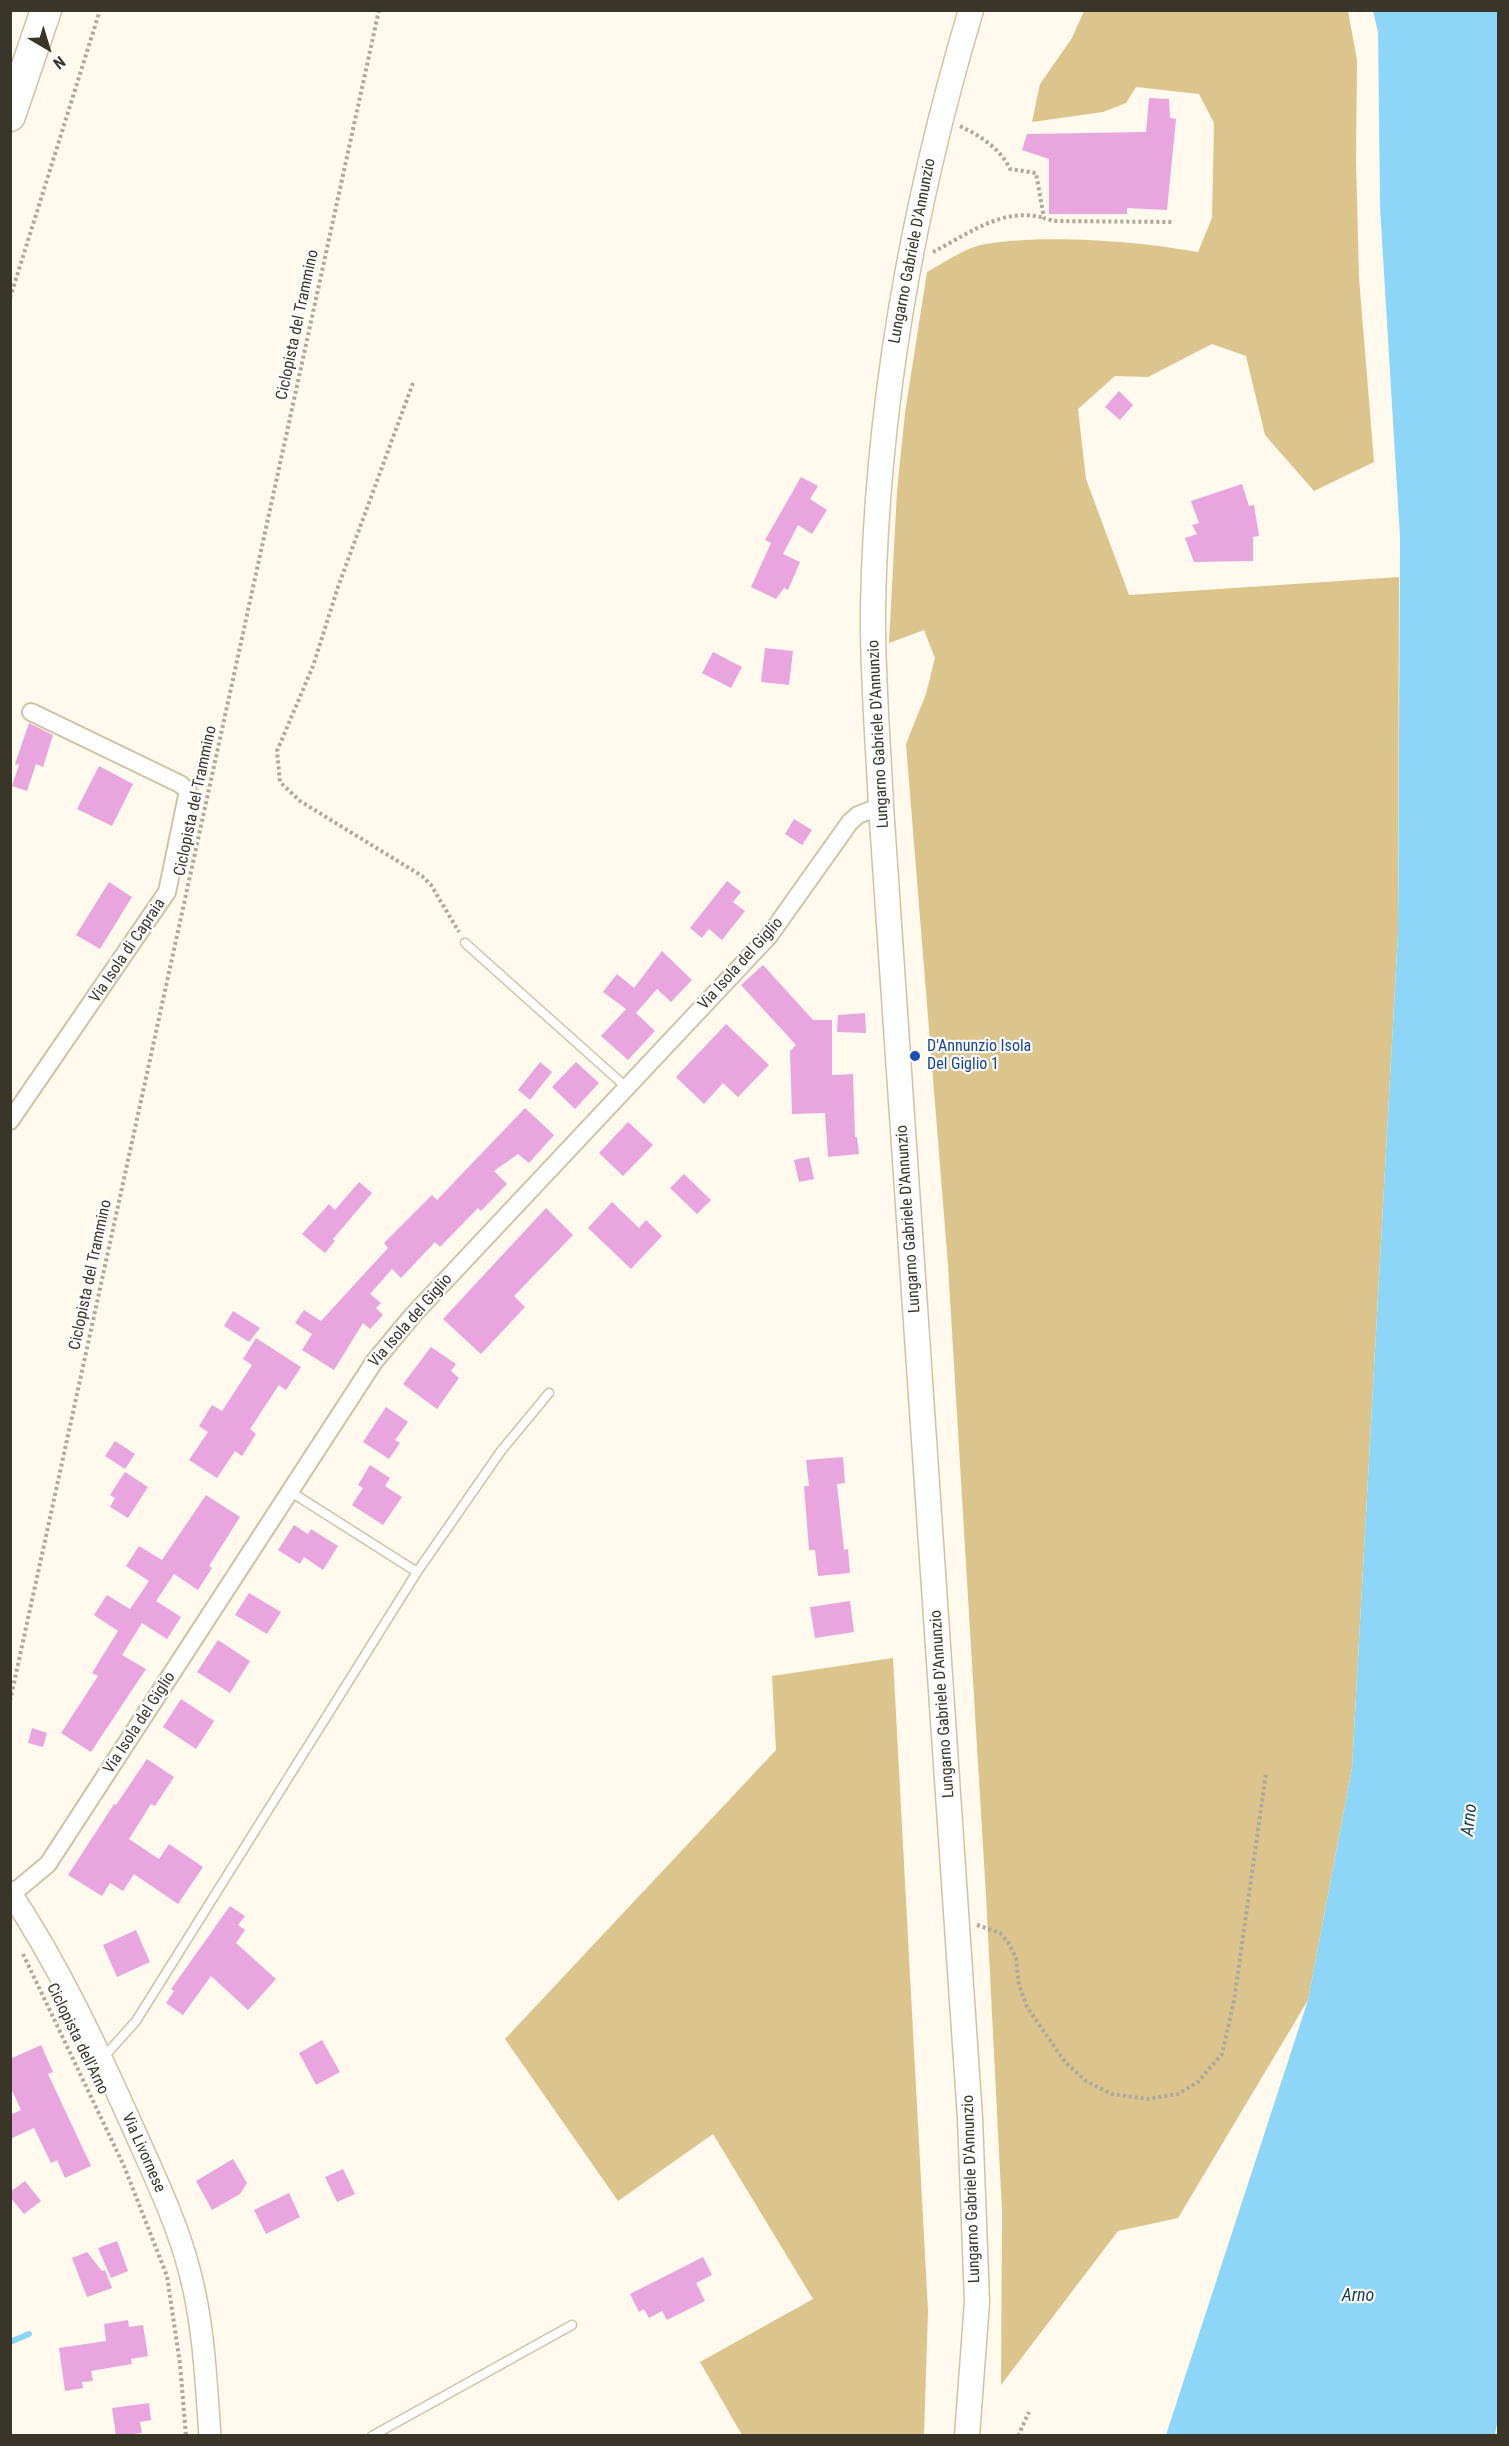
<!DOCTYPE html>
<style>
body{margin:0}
#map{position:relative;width:1509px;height:2446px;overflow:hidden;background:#fffaed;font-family:"Roboto Condensed",sans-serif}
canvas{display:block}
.frame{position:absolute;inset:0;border:12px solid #3a3529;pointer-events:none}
.north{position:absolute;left:18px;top:18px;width:60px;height:60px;-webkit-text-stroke:4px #fff;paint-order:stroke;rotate:142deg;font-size:16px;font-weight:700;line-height:24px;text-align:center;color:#3a3529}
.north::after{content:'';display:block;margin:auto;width:21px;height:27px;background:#3a3529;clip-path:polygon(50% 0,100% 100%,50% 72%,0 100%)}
</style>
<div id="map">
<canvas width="1509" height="2446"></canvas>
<div class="frame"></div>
<div class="north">N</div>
</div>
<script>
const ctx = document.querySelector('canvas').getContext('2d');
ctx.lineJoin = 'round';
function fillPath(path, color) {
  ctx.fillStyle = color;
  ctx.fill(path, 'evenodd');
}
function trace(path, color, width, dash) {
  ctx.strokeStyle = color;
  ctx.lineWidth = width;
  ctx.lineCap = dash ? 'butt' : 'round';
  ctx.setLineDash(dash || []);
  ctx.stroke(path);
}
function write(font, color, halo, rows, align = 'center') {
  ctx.font = font + ' "Roboto Condensed",sans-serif';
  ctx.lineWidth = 4.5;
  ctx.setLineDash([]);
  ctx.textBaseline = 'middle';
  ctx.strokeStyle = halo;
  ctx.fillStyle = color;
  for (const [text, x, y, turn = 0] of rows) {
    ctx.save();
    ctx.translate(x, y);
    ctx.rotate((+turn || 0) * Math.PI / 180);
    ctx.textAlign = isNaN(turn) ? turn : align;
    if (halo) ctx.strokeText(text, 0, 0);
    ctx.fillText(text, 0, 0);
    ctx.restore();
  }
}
fillPath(new Path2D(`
 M1084 11H1348L1357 60 1356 160 1359 278 1374 462 1314 491 1265 435 1246 356 1212 344 1148 377 1115 376 1078 409 1086 479 1129 595 1399 577 1398 933 1352 1768 1308 2000 1178 2218 1118 2231 1001 2385 1002 2211 986 1896 948 1265 906 744 926 694 935 658 924 630 889 643 897 491 905 413 927 272C944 263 966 247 985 244 1045 234 1138 241 1198 252L1212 218 1214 123 1199 94 1136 87 1126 103 1103 112 1032 122 1040 84 1072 38Z
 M893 1658 928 2311 924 2435H742L700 2362 813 2299 713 2134 618 2201 505 2039 776 1750 772 1676Z`), '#dcc48d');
fillPath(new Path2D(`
 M1373 11H1498V2418L1495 2435H1166L1308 2000 1352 1768 1398 933 1400 537 1380 207 1378 32Z`), '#8ed6f7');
trace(new Path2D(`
 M10 2342 29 2334`), '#8ed6f7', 6);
fillPath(new Path2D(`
 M1149 98 1169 99 1170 118 1176 119 1167 210 1127 208V214H1049V159L1022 150 1027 134 1146 132Z
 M1119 391 1133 405 1120 420 1105 407Z
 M801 477 818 486 810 499 827 510 812 534 798 525 783 554 800 562 788 590 784 588 776 599 751 587 771 543 765 540Z
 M1242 484 1249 506 1254 505 1259 536 1253 537V561L1194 562 1185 538 1197 534 1192 525 1199 523 1191 501Z
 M765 648 793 651 789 685 761 682Z
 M713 652 742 667 731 688 702 673Z
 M29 723 53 735 43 767 36 764 27 791 12 786 19 765 15 764Z
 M99 766 133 784 112 826 77 809Z
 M794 819 812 830 802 845 785 834Z
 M727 881 741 892 733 902 745 911 722 940 709 929 702 938 690 928Z
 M109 882 132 897 100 949 76 935Z
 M662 951 692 980 671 1002 657 989 636 1013 655 1031 628 1060 601 1036 626 1009 603 992 617 974 634 988Z
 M763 965 813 1020H832V1075L853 1074 855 1137H857L859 1154 828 1157 825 1113 792 1114 790 1051 796 1045 741 985Z
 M865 1013 866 1033 837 1032 838 1015Z
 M726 1024 769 1065 738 1097 723 1083 704 1104 676 1077Z
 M540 1062 552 1072 530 1100 518 1090Z
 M576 1062 599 1083 575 1109 552 1087Z
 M525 1108 554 1135 529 1163 518 1154 494 1171 507 1184 481 1211 478 1208 440 1247 435 1242 401 1278 392 1269 370 1294 381 1303 376 1308 383 1315 370 1329 363 1323 334 1370 302 1350 312 1334 295 1323 304 1310 321 1321 388 1248 384 1243 432 1195 437 1200Z
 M628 1122 653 1145 623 1176 599 1153Z
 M809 1157 814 1179 799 1182 794 1160Z
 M684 1174 711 1200 697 1214 670 1188Z
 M359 1182 372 1193 333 1239 335 1241 325 1253 302 1234 329 1204 335 1210Z
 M612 1202 639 1228 646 1220 662 1236 631 1269 588 1228Z
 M546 1208 573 1235 514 1296 525 1307 481 1354 443 1319Z
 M233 1311 260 1328 249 1342 224 1326Z
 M256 1338 301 1367 286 1390 279 1385 250 1429 256 1434 242 1456 235 1451 217 1478 189 1460 208 1432 199 1426 212 1405 222 1411 252 1365 243 1359Z
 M431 1347 456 1364 451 1371 459 1378 437 1409 403 1384Z
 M386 1407 408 1422 395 1440 400 1443 389 1459 363 1442Z
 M115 1441 135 1454 125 1469 105 1456Z
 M843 1457 845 1483 837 1484 844 1550 848 1549 850 1573 818 1576 815 1550H809L804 1486H809L806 1460Z
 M370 1465 390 1478 385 1486 402 1497 383 1525 352 1505 363 1488 358 1485Z
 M125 1472 148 1487 128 1518 110 1507 115 1498 110 1495Z
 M206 1495 240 1517 209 1566 212 1568 198 1590 174 1574 156 1601 181 1617 167 1639 142 1623 122 1655 146 1669 91 1752 61 1733 98 1676 92 1673 118 1631 94 1615 107 1595 130 1609 149 1581 126 1566 139 1546 162 1560Z
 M294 1525 308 1534 311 1529 338 1546 323 1570 304 1557 300 1564 278 1550Z
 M249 1593 281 1612 267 1634 235 1615Z
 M850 1601 854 1632 815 1638 810 1607Z
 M218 1640 250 1661 230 1693 197 1672Z
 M181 1699 214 1721 196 1749 163 1727Z
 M32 1728 47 1733 43 1747 28 1743Z
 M147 1759 174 1777 155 1806 151 1804 129 1839 159 1859 169 1844 203 1867 178 1904 134 1874 123 1891 110 1883 102 1896 68 1875 114 1804 116 1805Z
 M230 1906 245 1916 238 1925 245 1930 236 1943 276 1979 248 2010 211 1976 183 2015 166 2003 174 1991 171 1989Z
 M136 1930 150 1962 117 1977 103 1945Z
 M322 2040 340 2072 316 2085 299 2053Z
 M41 2045 53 2072 48 2074 91 2166 65 2178 57 2160 51 2163 34 2128 10 2139V2115L21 2110 10 2086V2059Z
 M233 2159 247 2183 240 2194 212 2210 196 2181Z
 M343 2169 355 2194 337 2202 325 2177Z
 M25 2181 41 2201 24 2214 10 2197V2192Z
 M289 2193 300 2217 266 2234 254 2210Z
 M117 2241 128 2271 111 2278 98 2248Z
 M87 2252 102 2271 105 2270 112 2288 87 2297 72 2258Z
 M703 2257 712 2275 696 2283 705 2301 667 2320 662 2311 649 2318 644 2309 639 2312 630 2294Z
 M128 2320 129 2327 143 2325 148 2356 131 2359 132 2364 91 2371 93 2381 82 2382 83 2388 65 2391 59 2348 106 2341 104 2324Z
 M149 2403 151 2420 140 2422 142 2433 116 2436 112 2408Z`), '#e9a6de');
const service = new Path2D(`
 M465 943 626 1087
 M291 1492 417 1572
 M102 2059 136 2021 417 1572 501 1451 549 1393
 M372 2436 572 2325`);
const minor = new Path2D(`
 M10 1121 167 892 188 791 180 784 31 712
 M12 1894 48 1864 374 1362 413 1315 769 936 850 822 858 815 881 806`);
const tertiary = new Path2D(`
 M10 1892C58 1964 95 2043 130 2121 152 2171 177 2221 190 2273 204 2326 206 2382 210 2436`);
const secondary = new Path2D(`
 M967 2436 977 2302 970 2118 881 806C878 739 872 672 873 606 877 403 913 204 971 10`);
const motorway = new Path2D(`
 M10 116 46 10`);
trace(service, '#d0c3a5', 11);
trace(minor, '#d0c3a5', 20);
trace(tertiary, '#d0c3a5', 24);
trace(secondary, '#d0c3a5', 27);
trace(motorway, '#d0c3a5', 33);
trace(new Path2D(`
 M960 126C980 136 1000 148 1010 169L1036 173 1044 218 1054 221 1174 222
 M933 252C967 235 1003 206 1044 218
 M10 298 100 10
 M413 383 338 587 313 666 277 751 280 782 300 801 422 876 431 885 459 932
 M10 1701 379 10
 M977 1925 1000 1933 1008 1942 1016 1958 1019 1985 1027 2007 1065 2062 1086 2081 1112 2094 1147 2099 1178 2094 1198 2082 1222 2054 1234 2001 1266 1773
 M23 1954 124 2166 167 2276 180 2364 186 2436
 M1018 2436 1029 2412`), '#aea99c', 4, [3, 3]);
trace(service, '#fff', 8);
trace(minor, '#fff', 16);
trace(tertiary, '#fff', 21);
trace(secondary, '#fff', 24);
trace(motorway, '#fff', 30);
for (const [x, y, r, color] of [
 [915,1056,6,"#1a4fb4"]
]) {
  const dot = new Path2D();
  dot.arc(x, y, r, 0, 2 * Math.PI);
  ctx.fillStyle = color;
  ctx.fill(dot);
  trace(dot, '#fff', 2);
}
write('16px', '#3a3529', '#fff', [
 ["Lungarno Gabriele D'Annunzio",913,251,-79],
 ["Ciclopista del Trammino",298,325,-78],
 ["Lungarno Gabriele D'Annunzio",879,734,-93],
 ["Ciclopista del Trammino",196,801,-78],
 ["Via Isola di Capraia",128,951,-56],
 ["Via Isola del Giglio",741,964,-48],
 ["Lungarno Gabriele D'Annunzio",909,1219,-94],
 ["Ciclopista del Trammino",91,1275,-78],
 ["Via Isola del Giglio",411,1321,-49],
 ["Lungarno Gabriele D'Annunzio",943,1704,-94],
 ["Via Isola del Giglio",140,1723,-57],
 ["Ciclopista dell'Arno",77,2039,64],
 ["Via Livornese",143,2153,66],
 ["Lungarno Gabriele D'Annunzio",972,2189,-92]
]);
write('16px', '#164399', '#fff', [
 ["D'Annunzio Isola",927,1047],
 ["Del Giglio 1",927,1065]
], 'left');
write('italic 18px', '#113c4d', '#fff', [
 ["Arno",1470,1820,-84],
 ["Arno",1358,2296]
]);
</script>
